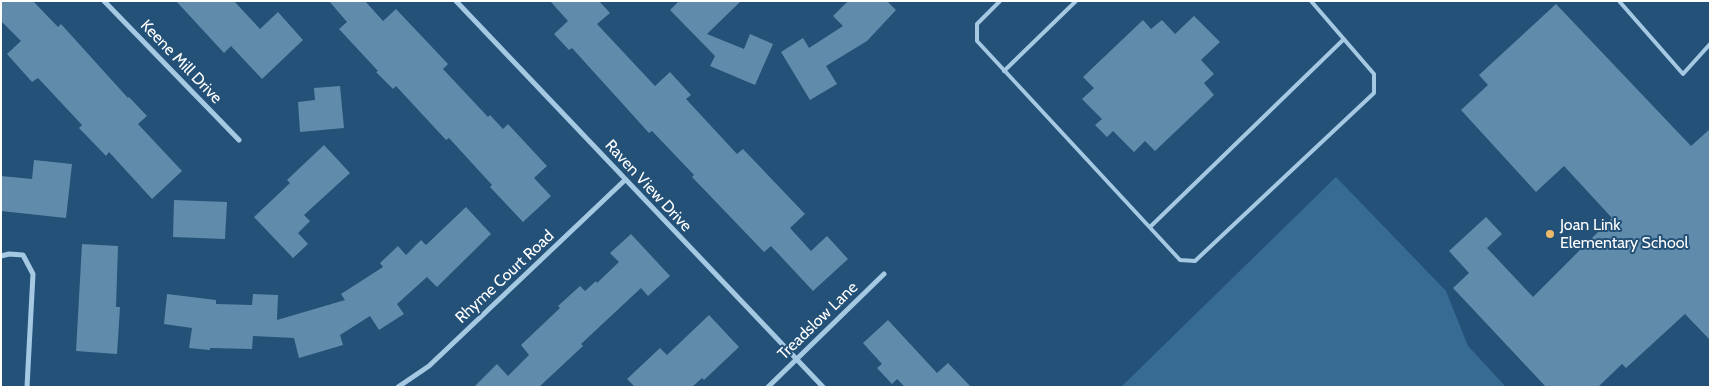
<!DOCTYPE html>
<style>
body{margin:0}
#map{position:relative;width:1711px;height:388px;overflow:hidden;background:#245177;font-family:Cabin,sans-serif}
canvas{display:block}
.frame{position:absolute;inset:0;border:2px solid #fff;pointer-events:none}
</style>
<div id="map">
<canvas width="1711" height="388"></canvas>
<div class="frame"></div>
</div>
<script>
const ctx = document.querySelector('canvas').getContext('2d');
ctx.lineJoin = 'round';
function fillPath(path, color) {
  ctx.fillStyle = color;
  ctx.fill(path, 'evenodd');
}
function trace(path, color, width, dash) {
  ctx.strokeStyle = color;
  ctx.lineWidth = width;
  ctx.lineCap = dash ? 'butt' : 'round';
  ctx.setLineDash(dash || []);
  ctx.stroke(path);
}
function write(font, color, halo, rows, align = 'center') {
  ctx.font = font + ' Cabin,sans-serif';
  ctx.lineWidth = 4;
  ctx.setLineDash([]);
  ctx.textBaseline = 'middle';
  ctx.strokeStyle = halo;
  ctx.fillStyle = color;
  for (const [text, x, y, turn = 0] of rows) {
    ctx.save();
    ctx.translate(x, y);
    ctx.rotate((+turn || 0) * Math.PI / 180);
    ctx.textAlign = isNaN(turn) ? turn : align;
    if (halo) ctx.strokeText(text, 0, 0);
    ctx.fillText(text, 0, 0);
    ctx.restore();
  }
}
fillPath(new Path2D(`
 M1336 177 1446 291 1468 346 1506 387H1121Z`), '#386b94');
fillPath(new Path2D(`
 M1 1H33L58 27 61 24 128 98 129 97 147 116 138 124 182 171 152 199 109 152 106 156 79 128 82 125 38 78 32 82 7 54 21 41 1 21Z
 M176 1H234L260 29 278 12 303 40 262 79 231 46 224 53Z
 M329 1H365L383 21 396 9 448 64 443 69 488 117 490 115 503 129 508 124 547 166 534 178 551 196 523 222 490 187 492 185 449 138 446 140 396 86 393 89 376 72 378 71 339 29 347 22Z
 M550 1H599L610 13 597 24 655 86 670 72 691 95 686 99 737 154 743 149 805 214 790 228 811 251 827 236 848 259 813 291 771 246 764 252 692 177 694 175 652 131 649 133 572 48 569 50 554 34 568 21Z
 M679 1H741L707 34 744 49 750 34 773 44 755 85 710 66 715 56 670 10Z
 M848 1H887L896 10 867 41 826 66 837 84 810 100 781 52 803 38 809 48 843 26 833 16Z
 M1556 4 1691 146 1710 129V340L1685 314 1626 368 1622 364 1598 387H1546L1453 288 1469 273 1449 251 1486 217 1502 234 1487 248 1533 297 1612 218 1564 166 1536 192 1461 110 1488 85 1479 75Z
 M1194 16 1220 42 1201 60 1214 74 1204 83 1214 95 1155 151 1145 141 1134 152 1113 131 1107 137 1095 125 1102 119 1082 99 1094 88 1083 77 1143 20 1151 29 1162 20 1175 34Z
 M340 86 344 128 300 132 298 102 315 100 314 88Z
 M324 145 350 173 304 215 310 221 298 233 308 244 293 258 254 217 290 183 287 180Z
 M34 160 72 164 66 218 1 211V176L32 179Z
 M174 200 227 202 225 239 173 237Z
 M466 207 491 234 437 287 427 277 397 304 404 314 379 330 370 316 340 335 343 345 299 358 294 338 253 336 252 349 210 348V350L189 348 192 328 164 324 167 294 216 300V304L252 305 253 294 278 295 277 320 345 300 341 294 383 267 380 263 398 246 406 255 421 240 426 245Z
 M631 234 670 276 648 296 641 288 581 344 583 346 539 387H474L497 364 508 376 529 355 521 345 560 308 558 306 580 286 585 291 596 281 597 283 619 262 610 253Z
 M82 244 118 246 116 307H120L117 354 76 351Z
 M709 315 739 347 704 380 702 378 692 387H635L627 379 660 348 667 355Z
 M888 320 937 373 948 363 971 387H905L897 379 892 384 877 368 882 364 863 343Z`), '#618bab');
trace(new Path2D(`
 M1000 1 977 24V41L1180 260 1195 261 1374 93V74L1311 1
 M1619 1 1683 74 1710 44
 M1004 71 1076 1
 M1150 227 1344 39`), '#a5c8e3', 4);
trace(new Path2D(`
 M104 1 239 140
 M456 1 823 387
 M1 256 9 254 23 255 33 274 27 387
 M398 387 429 366 625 180
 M768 387 884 274`), '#a5c8e3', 5);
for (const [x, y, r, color] of [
 [1550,234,5,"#ecb86a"]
]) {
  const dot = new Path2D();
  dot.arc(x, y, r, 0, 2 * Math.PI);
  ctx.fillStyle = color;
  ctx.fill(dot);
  trace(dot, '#245177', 2);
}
write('16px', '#fff', '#245177', [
 ["Keene Mill Drive",181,62,46],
 ["Raven View Drive",648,186,47],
 ["Rhyme Court Road",505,277,-43],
 ["Treadslow Lane",818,321,-44]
]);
write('16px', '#fff', '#245177', [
 ["Joan Link",1560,225],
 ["Elementary School",1560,243]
], 'left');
</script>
